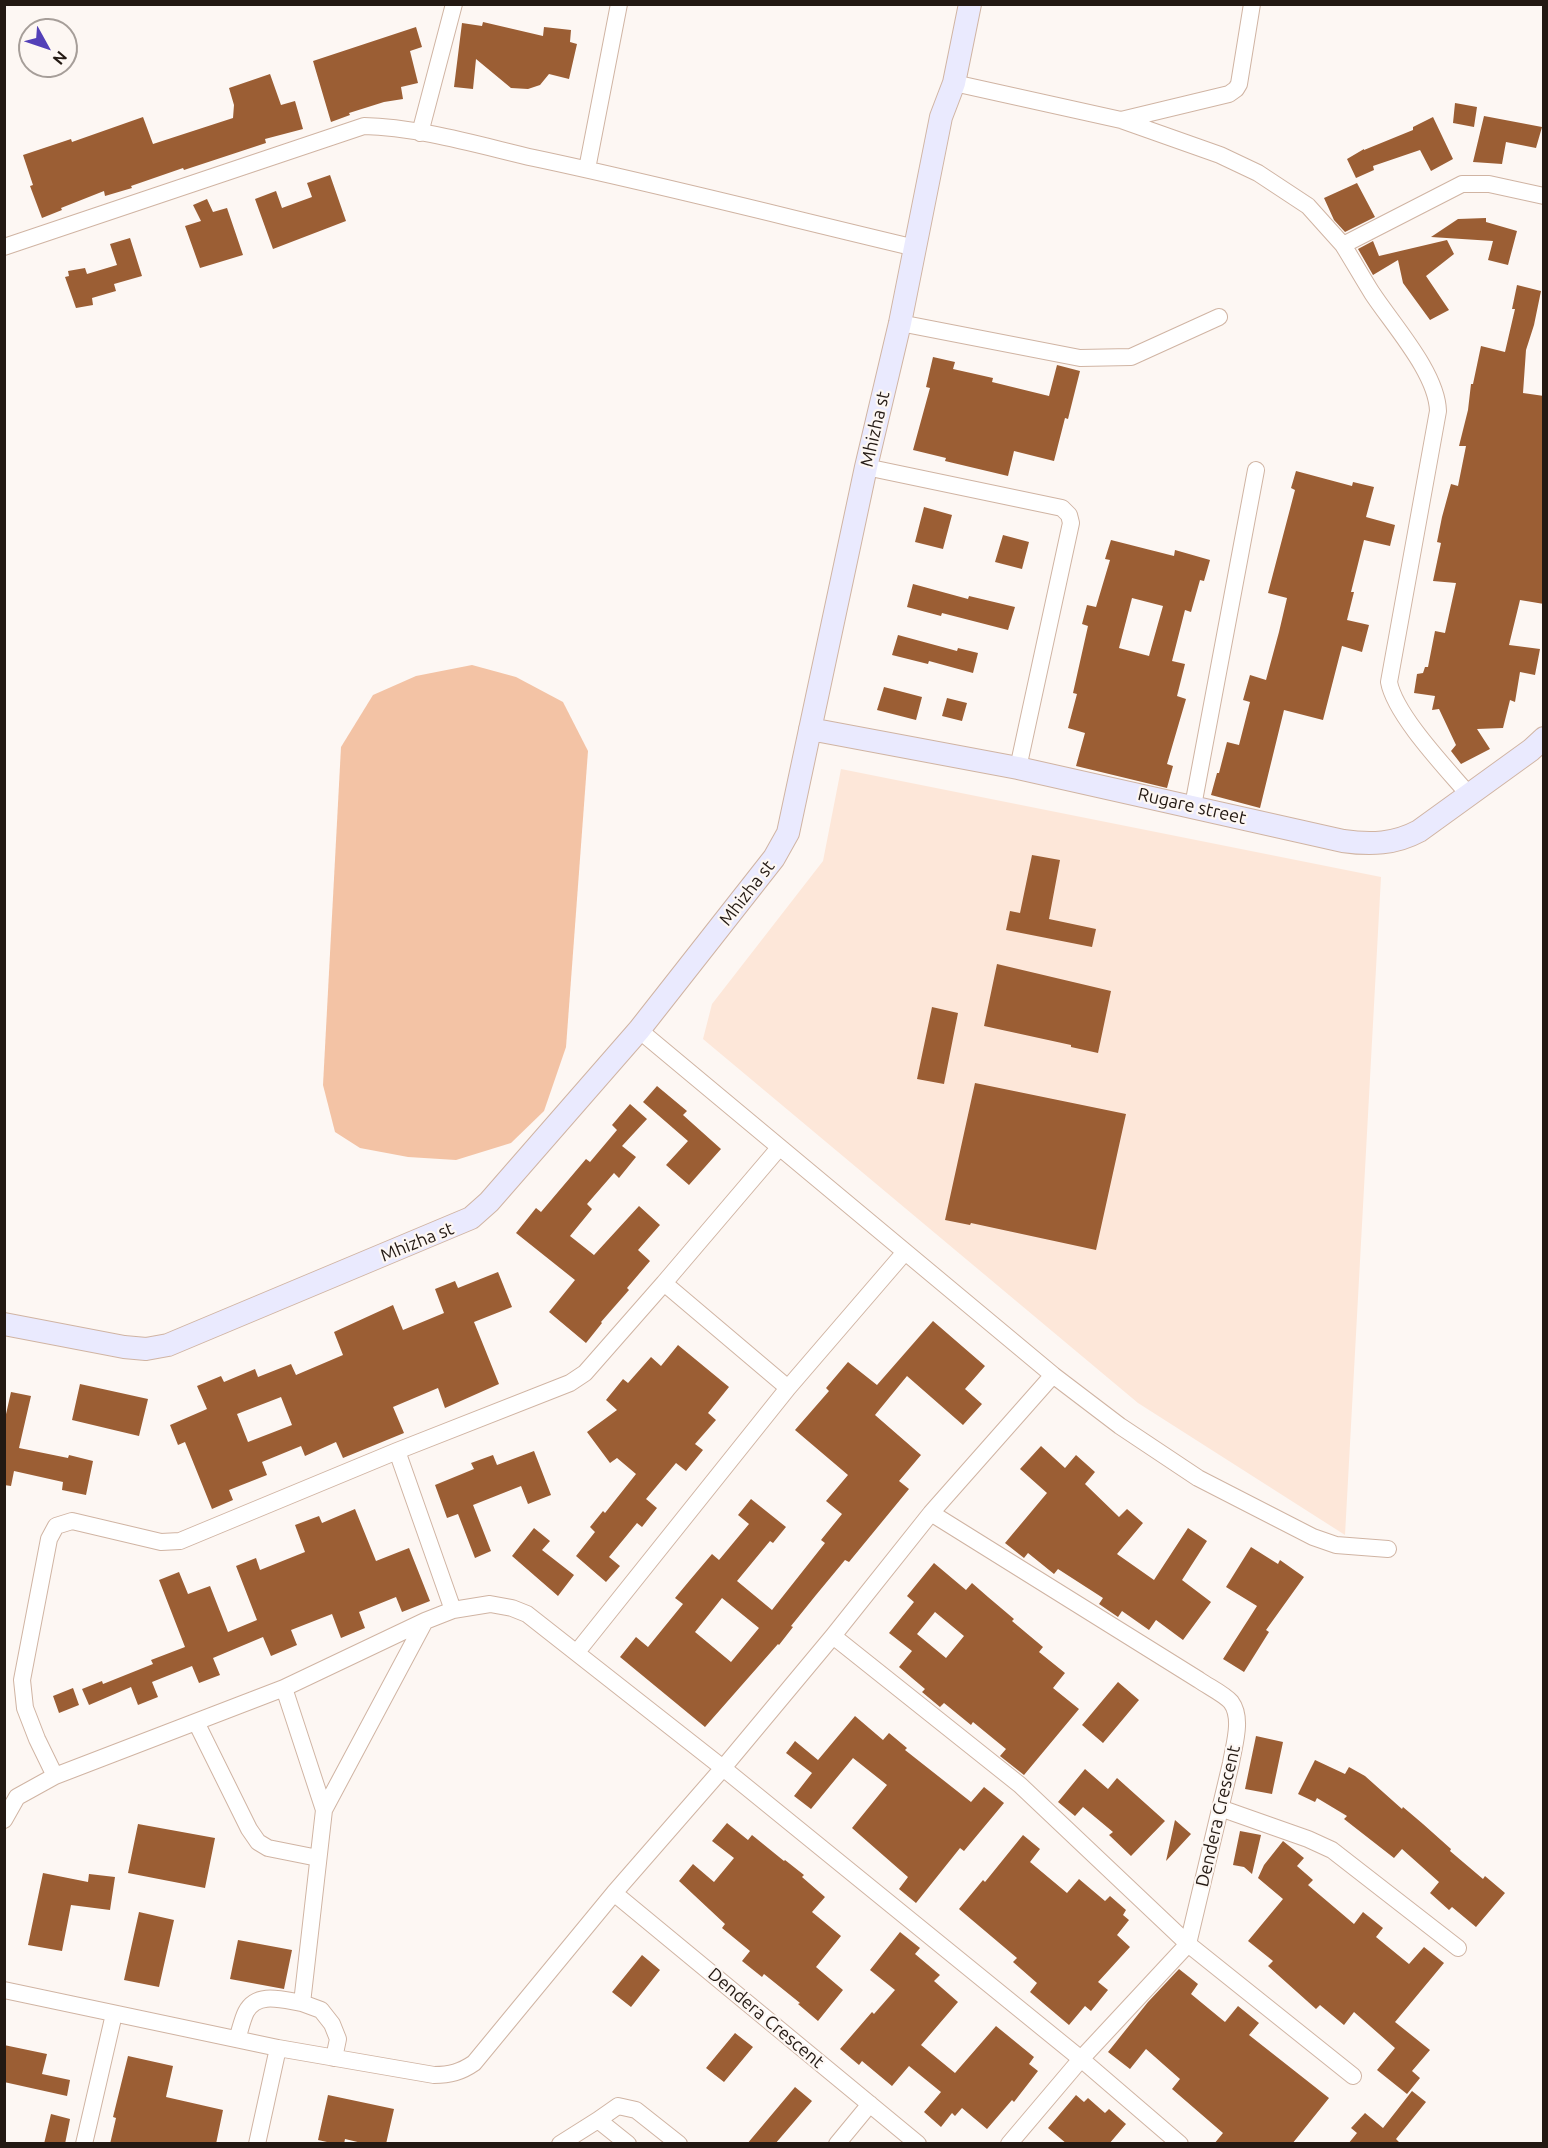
<!DOCTYPE html>
<style>
body{margin:0}
#map{position:relative;width:1548px;height:2148px;overflow:hidden;background:#fdf7f3;font-family:Ubuntu,sans-serif}
canvas{display:block}
.frame{position:absolute;inset:0;border:6px solid #231913;pointer-events:none}
.north{position:absolute;left:18px;top:18px;width:60px;height:60px;box-sizing:border-box;background:#fdf7f3;border:2px solid #a69e99;border-radius:50%;rotate:130deg;font-size:16px;font-weight:700;line-height:24px;text-align:center;color:#231913}
.north::after{content:'';display:block;margin:auto;width:21px;height:27px;background:#5340b8;clip-path:polygon(50% 0,100% 100%,50% 72%,0 100%)}
</style>
<div id="map">
<canvas width="1548" height="2148"></canvas>
<div class="frame"></div>
<div class="north">N</div>
</div>
<script>
const ctx = document.querySelector('canvas').getContext('2d');
ctx.lineJoin = 'round';
function fillPath(path, color) {
  ctx.fillStyle = color;
  ctx.fill(path, 'evenodd');
}
function trace(path, color, width, dash) {
  ctx.strokeStyle = color;
  ctx.lineWidth = width;
  ctx.lineCap = dash ? 'butt' : 'round';
  ctx.setLineDash(dash || []);
  ctx.stroke(path);
}
function write(font, color, halo, rows, align = 'center') {
  ctx.font = font + ' Ubuntu,sans-serif';
  ctx.lineWidth = 4.5;
  ctx.setLineDash([]);
  ctx.textBaseline = 'middle';
  ctx.strokeStyle = halo;
  ctx.fillStyle = color;
  for (const [text, x, y, turn = 0] of rows) {
    ctx.save();
    ctx.translate(x, y);
    ctx.rotate((+turn || 0) * Math.PI / 180);
    ctx.textAlign = isNaN(turn) ? turn : align;
    if (halo) ctx.strokeText(text, 0, 0);
    ctx.fillText(text, 0, 0);
    ctx.restore();
  }
}
fillPath(new Path2D(`
 M841 769 1381 877 1345 1535 1138 1403 703 1039 712 1004 823 861Z`), '#fde7d9');
fillPath(new Path2D(`
 M472 665 516 677 563 702 588 751 566 1047 544 1111 511 1143 456 1160 408 1157 360 1148 335 1132 323 1085 341 747 373 695 416 676Z`), '#f3c3a5');
fillPath(new Path2D(`
 M483 22 543 36 544 27 571 30 570 42 577 44 569 79 549 74 540 85 528 89 511 88 476 59 473 89 454 87 462 23 482 26Z
 M416 27 422 47 410 51 418 83 401 87 403 99 384 102 349 113 350 115 331 122 313 61Z
 M270 74 281 105 295 101 303 129 265 139 266 143 184 170 183 168 131 186 132 188 105 196 104 191 61 208 62 210 42 218 30 186 33 185 23 155 71 139 72 142 143 117 153 144 233 118 234 105 229 88Z
 M1455 103 1477 107 1474 127 1453 123Z
 M1484 116 1542 127 1536 148 1506 142 1502 164 1473 162Z
 M1433 117 1453 159 1431 171 1420 150 1373 166 1374 170 1356 178 1347 159 1364 149V150L1413 130V127Z
 M330 175 346 221 273 249 255 199 276 191 282 208 312 197 307 183Z
 M1357 183 1375 217 1345 232 1334 220 1324 198Z
 M207 199 213 212 227 208 243 255 200 268 185 226 201 221 193 205Z
 M1486 218V222L1517 231 1508 265 1488 260 1493 241 1431 237 1458 219Z
 M130 238 142 276 114 284 116 291 92 298 93 305 76 308 65 277 69 276 68 271 85 268 87 274 117 265 110 244Z
 M1447 240 1454 254 1426 276 1449 310 1430 320 1403 283 1398 260 1373 275 1358 249 1373 241 1379 256Z
 M1517 285 1541 291 1534 325 1526 350 1523 393 1544 396V604L1520 600 1509 645 1540 649 1535 675 1520 672 1515 702 1510 700 1503 728 1477 729 1490 749 1461 764 1451 751 1456 745 1439 709 1432 710 1435 696 1414 693 1417 674 1423 673 1425 667H1428L1435 631 1445 633 1456 583 1433 581 1441 543 1437 542 1442 517 1451 484 1458 486 1466 446H1459L1468 410 1471 384H1473L1481 346 1505 352 1515 309H1512Z
 M933 357 955 362 953 369 993 378 992 382 1049 396 1057 365 1080 371 1068 419 1065 418 1054 461 1014 451 1008 476 945 461 946 458 913 450 930 388 926 387Z
 M1296 471 1352 486 1353 482 1374 487 1366 517 1395 525 1390 546 1364 540 1351 592H1354L1347 620 1369 625 1362 652 1342 646 1323 720 1284 710 1260 808 1211 795 1217 773H1219L1227 742 1239 745 1250 702 1243 700 1250 675 1266 680 1279 632 1287 598 1268 593 1295 490 1291 488Z
 M924 507 952 515 943 549 915 542Z
 M1003 535 1029 542 1022 569 995 562Z
 M1111 540 1174 556 1175 550 1210 560 1204 581 1200 580 1191 612 1185 610 1172 661 1185 664 1177 696 1186 699 1167 764 1173 766 1167 788 1076 766 1085 733 1068 728 1077 694 1073 693 1088 626 1082 624 1087 605 1096 607 1110 560 1105 559ZM1132 598 1163 606 1149 656 1119 648Z
 M913 584 968 599 969 596 1015 607 1008 630 942 613 941 616 907 607Z
 M898 635 957 651 958 648 978 653 973 673 929 661 928 664 892 655Z
 M884 687 922 697 916 720 877 710Z
 M947 698 967 703 962 721 942 716Z
 M1032 855 1060 860 1049 919 1096 929 1092 947 1006 930 1010 911 1020 913Z
 M997 964 1111 991 1098 1053 1071 1047V1045L984 1026Z
 M932 1007 958 1013 944 1084 917 1079Z
 M975 1083 1126 1114 1096 1250 971 1223 970 1225 945 1220Z
 M657 1086 687 1111 683 1115 721 1149 689 1185 666 1165 688 1141 643 1102Z
 M630 1104 647 1119 622 1146 636 1157 619 1178 614 1173 587 1204 592 1209 570 1236 594 1255 639 1206 660 1225 638 1250 650 1261 627 1288 629 1290 601 1322 602 1323 586 1343 549 1312 575 1280 516 1233 536 1208 541 1212 586 1159 590 1162 617 1130 612 1125Z
 M498 1272 512 1307 474 1322 499 1384 445 1408 438 1388 393 1407 404 1433 343 1458 336 1442 305 1456 301 1446 262 1462 267 1475 229 1490 233 1500 212 1509 185 1442 178 1445 170 1425 207 1409 197 1386 221 1376 224 1382 255 1369 258 1377 291 1364 296 1375 343 1355 334 1332 393 1305 403 1330 444 1313 435 1289 455 1281 458 1288ZM281 1397 292 1425 248 1442 237 1414Z
 M933 1321 985 1366 965 1389 982 1404 963 1425 907 1376 875 1415 921 1455 899 1481 909 1489 849 1562 845 1560 816 1595 791 1626 793 1627 779 1645 778 1644 705 1727 620 1657 636 1637 648 1647 683 1604 675 1598 690 1580 712 1554 719 1560 749 1524 738 1515 751 1499 786 1527 773 1543 770 1541 737 1581 772 1610 825 1543 821 1540 842 1514 826 1501 848 1475 795 1430 829 1391 826 1388 848 1362 877 1385ZM722 1598 759 1628 731 1662 695 1632Z
 M678 1345 729 1387 708 1413 716 1420 695 1444 703 1450 686 1471 676 1463 646 1499 657 1508 642 1527 637 1523 609 1557 620 1566 606 1582 576 1556 595 1532 590 1527 603 1511 605 1513 636 1474 617 1458 610 1463 587 1432 617 1410 606 1400 623 1379 628 1383 651 1357 661 1366Z
 M80 1384 148 1399 139 1436 72 1420Z
 M11 1392 31 1396 19 1448 68 1458 69 1455 93 1461 86 1495 62 1490 63 1482 14 1471 11 1486 4 1485V1423Z
 M1041 1446 1065 1468 1076 1455 1095 1472 1085 1484 1119 1517 1127 1509 1143 1523 1117 1554 1154 1580 1188 1528 1207 1541 1182 1580 1211 1602 1183 1640 1156 1620 1149 1630 1122 1611 1118 1617 1099 1604 1103 1598 1058 1569 1054 1574 1028 1553 1024 1558 1005 1543 1047 1493 1020 1469Z
 M534 1451 551 1495 528 1504 521 1486 473 1505 491 1551 475 1558 458 1514 447 1518 435 1485 474 1469 471 1463 493 1455 497 1465Z
 M355 1509 376 1561 409 1548 430 1601 402 1612 396 1597 359 1612 365 1628 341 1638 332 1614 291 1630 297 1645 271 1656 263 1637 213 1658 220 1675 199 1683 192 1666 152 1682 158 1697 138 1705 131 1687 89 1705 82 1689 102 1681 103 1684 153 1664 151 1660 185 1647 159 1580 179 1572 188 1594 210 1586 228 1632 257 1620 236 1566 256 1558 260 1570 305 1552 295 1525 319 1516 322 1523Z
 M534 1528 550 1541 542 1550 574 1575 558 1596 512 1556Z
 M1251 1547 1278 1564 1280 1560 1304 1577 1266 1630 1269 1632 1244 1672 1223 1659 1257 1606 1226 1587Z
 M934 1563 966 1590 972 1583 988 1597 1014 1619 1012 1621 1043 1647 1039 1652 1065 1673 1053 1688 1079 1709 1024 1775 1000 1756 1006 1749 973 1722 971 1725 944 1703 940 1707 922 1692 925 1689 899 1667 912 1651 889 1633 914 1602 907 1596ZM935 1612 964 1636 946 1658 917 1634Z
 M1118 1682 1139 1700 1103 1743 1082 1725Z
 M73 1688 79 1705 59 1713 53 1696Z
 M855 1716 883 1740 889 1733 907 1748 905 1750 971 1802 984 1787 1004 1803 964 1851 960 1848 916 1903 899 1889 908 1877 852 1828 887 1785 853 1758 811 1809 794 1796 812 1773 786 1753 795 1741 818 1760Z
 M1256 1736 1283 1742 1272 1794 1245 1789Z
 M1315 1760 1345 1774 1349 1767 1365 1776 1402 1809 1403 1807 1423 1824 1451 1849 1450 1851 1483 1879 1485 1876 1505 1893 1476 1927 1452 1907 1449 1910 1430 1893 1439 1882 1402 1849 1394 1858 1344 1819 1347 1816 1317 1798 1315 1802 1298 1794Z
 M1085 1769 1108 1789 1117 1778 1165 1821 1131 1856 1109 1835 1113 1832 1083 1807 1075 1816 1058 1802Z
 M1175 1820 1191 1834 1166 1861Z
 M727 1823 748 1840 752 1835 784 1861 785 1860 804 1875 802 1877 825 1897 812 1912 841 1936 816 1967 843 1990 818 2021 798 2004 800 2003 764 1974 762 1977 742 1961 750 1951 722 1928 725 1924 679 1881 693 1864 714 1882 734 1858 712 1841Z
 M138 1824 215 1838 205 1888 128 1873Z
 M1240 1831 1261 1835 1252 1874 1244 1867 1233 1865Z
 M1023 1835 1040 1849 1030 1862 1067 1893 1079 1879 1105 1901 1110 1896 1126 1910 1123 1915 1129 1920 1117 1935 1130 1947 1098 1982 1108 1990 1091 2011 1085 2006 1069 2025 1030 1992 1037 1983 1013 1962 1017 1958 959 1909 983 1880 985 1882Z
 M1283 1841 1304 1858 1297 1866 1313 1880 1308 1885 1354 1924 1363 1912 1383 1928 1376 1937 1409 1964 1424 1947 1444 1963 1395 2022 1430 2050 1412 2071 1420 2078 1407 2094 1377 2070 1395 2048 1354 2012 1344 2025 1320 2005 1316 2009 1268 1966 1273 1961 1248 1941 1283 1899 1258 1878 1264 1865Z
 M43 1873 88 1882 89 1874 115 1877 110 1910 71 1905 62 1951 28 1945Z
 M139 1912 174 1920 159 1987 124 1980Z
 M900 1932 920 1948 915 1954 940 1975 934 1981 958 2002 921 2045 955 2073 996 2026 1034 2057 1029 2064 1038 2071 1014 2102 1012 2100 987 2129 962 2108 955 2116 952 2113 941 2127 924 2112 941 2092 909 2066 892 2086 862 2061 859 2065 840 2049 872 2012 874 2014 895 1990 870 1970Z
 M238 1940 292 1950 284 1989 230 1979Z
 M642 1955 660 1970 631 2007 612 1992Z
 M1179 1969 1198 1984 1191 1994 1225 2022 1238 2006 1259 2023 1249 2035 1329 2098 1292 2144H1214L1223 2133 1172 2089 1180 2079 1146 2049 1130 2069 1108 2052 1148 2002Z
 M735 2033 753 2047 724 2082 706 2068Z
 M4 2045 47 2054 42 2074 70 2080 67 2096 4 2082Z
 M128 2056 173 2066 166 2097 223 2110 216 2144H110L116 2118 113 2117Z
 M795 2087 812 2101 775 2144H747Z
 M1412 2091 1426 2102 1396 2139 1401 2144H1348L1357 2133 1351 2128 1365 2113 1383 2128Z
 M328 2095 394 2109 386 2144H366L345 2139 344 2144H336L318 2140Z
 M1076 2095 1084 2102 1088 2098 1105 2113 1109 2109 1126 2124 1109 2144H1067L1048 2128Z
 M51 2114 70 2119 65 2144H44Z`), '#9b5e34');
const street = new Path2D(`
 M954 83 1121 120 1220 155 1258 173 1308 206 1343 245 1462 184H1489L1544 196
 M1121 120 1229 94 1236 89 1239 84 1252 4
 M420 133 454 4
 M587 169 619 4
 M1343 245C1353 261 1362 277 1372 293 1393 325 1437 373 1438 411L1389 682C1395 715 1447 769 1469 795
 M4 247 364 126C418 127 482 146 534 158 662 185 789 218 916 248
 M900 323 1080 358 1131 357 1219 317
 M866 467 1062 508 1069 515 1071 523 1018 768
 M1193 806 1256 470
 M639 1030 1053 1375 1120 1426 1198 1478 1313 1537 1336 1545 1388 1549
 M664 1283 779 1148
 M788 1388 905 1252
 M397 1451 453 1610
 M931 1513 1199 1680C1209 1687 1224 1694 1231 1702 1243 1718 1234 1745 1231 1763L1188 1944 1081 2059 1009 2144
 M833 1636 1020 1785 1188 1944 1353 2076
 M284 1688 324 1810 302 2003 321 2010 332 2024 338 2039 334 2058
 M196 1722 249 1829 258 1842 268 1848 318 1858
 M55 1776 37 1739 25 1708 22 1680 49 1539 56 1526 72 1521 161 1542 180 1541 397 1451 570 1383 585 1373 664 1283 788 1388 577 1652
 M1220 1808 1308 1839 1332 1850 1458 1948
 M324 1810 425 1621
 M4 1820 17 1797 55 1776 284 1688 425 1621 453 1610 490 1604 512 1608 527 1614 723 1768 1081 2059 1180 2144
 M614 1893 918 2144
 M4 1990 278 2048 434 2075C450 2075 461 2072 474 2063L614 1893 723 1768 833 1636 931 1513 1053 1375
 M237 2039C240 2031 242 2020 246 2012 257 1991 283 2000 302 2003
 M598 2120 618 2106 636 2110 679 2144
 M84 2144 114 2014
 M257 2144 278 2048
 M560 2144 598 2120 628 2144
 M837 2144 870 2104`);
const secondary = new Path2D(`
 M810 729 1018 768 1343 841C1371 845 1395 844 1419 831L1531 750 1544 738
 M4 1324 124 1347 146 1349 168 1345 471 1218 489 1202 639 1030 774 858 788 833 866 467 900 323 941 117 954 83 970 4`);
trace(street, '#d0b4a3', 18);
trace(secondary, '#d0b4a3', 24);
trace(street, '#fff', 16);
trace(secondary, '#eaeafe', 22);
write('18px', '#231913', '#fdf7f3', [
 ["Mhizha st",875,429,-77],
 ["Rugare street",1192,806,13],
 ["Mhizha st",747,893,-52],
 ["Mhizha st",417,1242,-22],
 ["Dendera Crescent",1218,1816,-77],
 ["Dendera Crescent",766,2018,40]
]);
</script>
